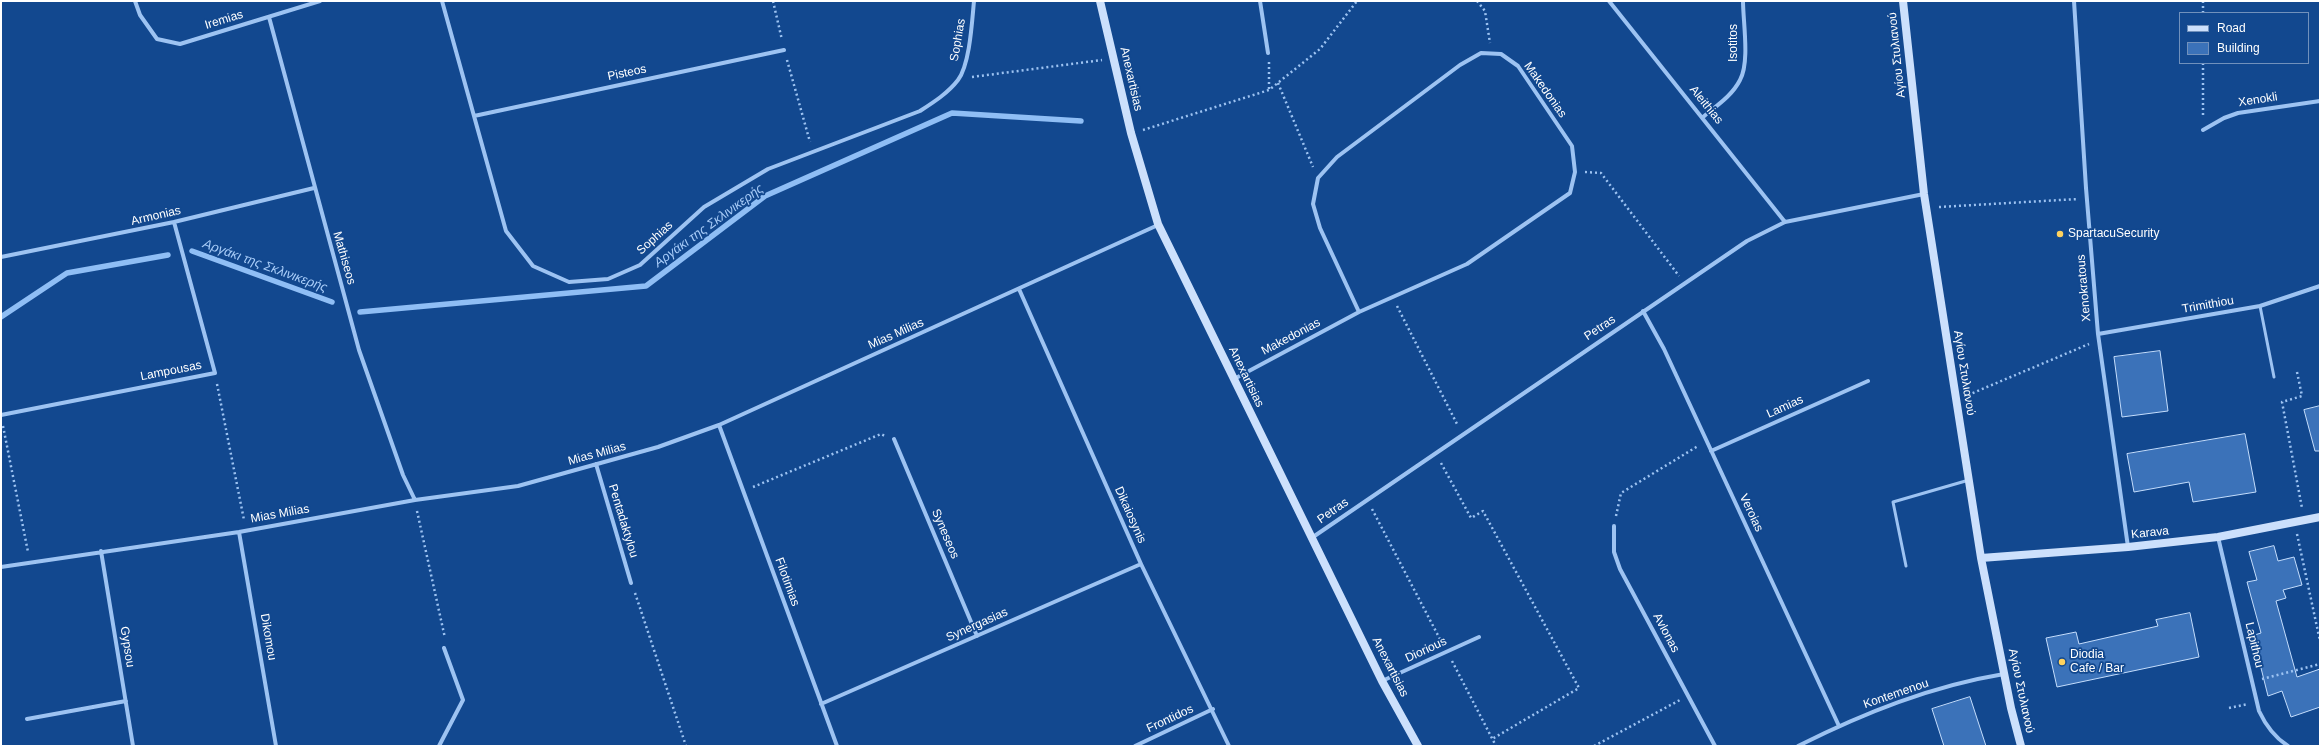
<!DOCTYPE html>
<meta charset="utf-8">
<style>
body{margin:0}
#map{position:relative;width:2321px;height:747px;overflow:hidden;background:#12488f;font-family:Arial,sans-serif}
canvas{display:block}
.frame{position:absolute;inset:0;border:2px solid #fff;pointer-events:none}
.legend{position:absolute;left:2179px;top:12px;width:130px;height:52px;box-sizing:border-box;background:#12488f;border:1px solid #7191bc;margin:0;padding:5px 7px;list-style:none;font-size:12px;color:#fff}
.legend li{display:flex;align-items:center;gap:8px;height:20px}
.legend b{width:20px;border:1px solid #7191bc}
</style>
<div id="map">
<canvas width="2321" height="747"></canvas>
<div class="frame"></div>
<ul class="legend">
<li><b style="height:5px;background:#cce0fc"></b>Road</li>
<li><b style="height:11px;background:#3b72b9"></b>Building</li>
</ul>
</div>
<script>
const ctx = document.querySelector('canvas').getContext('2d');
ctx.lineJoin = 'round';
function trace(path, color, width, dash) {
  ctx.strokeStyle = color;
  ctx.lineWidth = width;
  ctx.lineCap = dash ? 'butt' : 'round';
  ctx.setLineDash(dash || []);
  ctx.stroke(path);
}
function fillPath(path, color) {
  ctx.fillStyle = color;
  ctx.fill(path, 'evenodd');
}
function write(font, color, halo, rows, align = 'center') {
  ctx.font = font + ' Arial,sans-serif';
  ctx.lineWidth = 3.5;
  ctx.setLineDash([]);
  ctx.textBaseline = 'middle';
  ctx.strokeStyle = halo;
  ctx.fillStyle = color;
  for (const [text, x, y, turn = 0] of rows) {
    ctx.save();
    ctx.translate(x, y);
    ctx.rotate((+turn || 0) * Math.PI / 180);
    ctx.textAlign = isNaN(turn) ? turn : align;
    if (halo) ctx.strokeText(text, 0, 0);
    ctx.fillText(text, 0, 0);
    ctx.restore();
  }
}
trace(new Path2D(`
 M192 251 332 302
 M360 312 646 286 765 196 952 113 1081 121
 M1 317 67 273 168 255`), '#8fbef5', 5.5);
const building = new Path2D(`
 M2160 351 2168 411 2122 417 2114 357Z
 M2320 406V451H2315L2304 410Z
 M2245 434 2256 492 2193 502 2189 482 2134 492 2127 454Z
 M2274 546 2278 561 2294 557 2302 585 2283 590 2286 598 2276 601 2297 677 2320 669V707L2291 717 2282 691 2268 696 2256 648 2251 650 2248 637 2261 633 2247 582 2257 580 2249 552Z
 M2190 613 2199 657 2057 687 2046 638 2076 632 2079 644 2158 626 2156 620Z
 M1970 697 1986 746H1944L1932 709Z`);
fillPath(building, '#3b72b9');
trace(building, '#c4ddfc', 1);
trace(new Path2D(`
 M773 1 782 40
 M1477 1 1485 11 1490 43
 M2203 1V13
 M787 60 810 142
 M1269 62V89
 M2203 63V118
 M972 77 1102 60
 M1278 83 1313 167
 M1143 130 1269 90 1320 49 1357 1
 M1585 172 1601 173 1679 276
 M1939 207 2078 199
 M1397 306 1458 426
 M2297 372 2302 396 2282 402 2302 508
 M217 384 244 520
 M1968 395 2089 344
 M3 426 28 552
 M1441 463 1471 518 1483 511 1579 688 1492 739
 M753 487 881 434 885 436
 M1372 509 1442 643
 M417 511 445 638
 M1616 516 1621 493 1698 446
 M2297 534 2320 641
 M635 593 686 746
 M1452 661 1496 746
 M2262 679 2320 664
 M2229 708 2248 704
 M1594 746 1680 700`), '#9dc3f2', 2.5, [2, 3]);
trace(new Path2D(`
 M2260 306 2274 377
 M1906 566 1893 502 1969 480`), '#9dc3f2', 3);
trace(new Path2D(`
 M135 1 140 15 157 39 180 44 320 1
 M442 1 506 231 533 266 569 282 608 279 640 265 704 207 768 169 920 111C934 102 948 93 958 80 970 64 972 21 974 1
 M1260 1 1268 53
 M1609 1 1785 222
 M2074 1 2086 188 2098 334 2128 547
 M269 17 359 350 403 475 415 500
 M474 116 784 50
 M1703 117C1716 106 1732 96 1740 80 1750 62 1743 22 1743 1
 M2203 130 2224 118 2238 113 2320 101
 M1 257 174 222 314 188
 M1019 289 1141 564 1229 746
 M1643 311 1664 349 1839 726
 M2098 334 2260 306 2320 286
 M1234 379 1359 312 1467 264 1570 193 1575 172 1572 146 1518 66 1501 54 1481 53 1460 65 1337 157 1318 178 1313 204 1320 228 1359 312
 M1 415 215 373 174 222
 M719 425 837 746
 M894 439 977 636
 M1711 451 1868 381
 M596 464 631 583
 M1614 526V552L1620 569 1715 746
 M239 532 276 746
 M1313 537 1747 241 1785 222 1924 194
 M2218 537 2259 711C2266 726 2274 737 2288 746
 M101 551 133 746
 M1 567 239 532 415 500 518 486 658 447 719 425 1158 225
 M1382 681 1479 637
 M821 704 1141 564
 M27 719 126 701
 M439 746 463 700 444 648
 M1135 746 1213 709
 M1798 746C1864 713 1931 686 2004 674`), '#9dc3f2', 4);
trace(new Path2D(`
 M1100 1 1131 133 1158 224 1382 681 1418 746
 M1903 1 1924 194 1981 558 2011 708 2021 746
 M1981 558 2128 547 2218 537 2320 517`), '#cce0fc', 8);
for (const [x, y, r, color] of [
 [2060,234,4,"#ffd25e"],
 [2062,662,4,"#ffd25e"]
]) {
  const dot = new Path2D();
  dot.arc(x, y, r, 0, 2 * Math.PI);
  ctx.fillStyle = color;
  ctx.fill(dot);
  trace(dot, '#12488f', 1.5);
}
write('12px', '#fff', '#12488f', [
 ["Iremias",224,20,-17],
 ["Sophias",958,40,-80],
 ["Isotitos",1734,43,-90],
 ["Αγίου Στυλιανού",1897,55,-96],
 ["Pisteos",627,73,-12],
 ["Anexartisias",1131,79,77],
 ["Makedonias",1545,90,55],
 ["Xenokli",2258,100,-9],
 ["Aleithias",1706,105,51],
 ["Armonias",156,216,-13],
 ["Sophias",655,238,-42],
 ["Mathiseos",344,258,74],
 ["Xenokratous",2084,288,-95],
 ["Trimithiou",2208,305,-10],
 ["Petras",1600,328,-34],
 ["Mias Milias",896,334,-24],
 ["Makedonias",1291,337,-28],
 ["Lampousas",171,371,-11],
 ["Αγίου Στυλιανού",1964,373,81],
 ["Anexartisias",1246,377,64],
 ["Lamias",1785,407,-24],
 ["Mias Milias",597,454,-15],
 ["Petras",1333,511,-35],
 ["Veroias",1751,513,65],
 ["Mias Milias",280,514,-10],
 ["Dikaiosynis",1130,515,66],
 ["Pentadaktylou",623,521,73],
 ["Karava",2150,533,-6],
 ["Syneseos",945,534,67],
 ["Filotimias",787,582,70],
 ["Synergasias",977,625,-24],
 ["Avlonas",1666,633,62],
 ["Dikomou",268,637,80],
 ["Lapithou",2254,645,77],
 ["Gypsou",127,647,81],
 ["Diorious",1426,650,-25],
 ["Anexartisias",1390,667,63],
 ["Αγίου Στυλιανού",2021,691,78],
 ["Kontemenou",1896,694,-19],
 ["Frontidos",1170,719,-25]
]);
write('12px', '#fff', '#12488f', [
 ["SpartacuSecurity",2068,234],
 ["Diodia",2070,655],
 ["Cafe / Bar",2070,669]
], 'left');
write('italic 13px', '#a9cdf9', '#12488f', [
 ["Αργάκι της Σκλινικερής",709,226,-36],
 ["Αργάκι της Σκλινικερής",265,266,20]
]);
</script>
